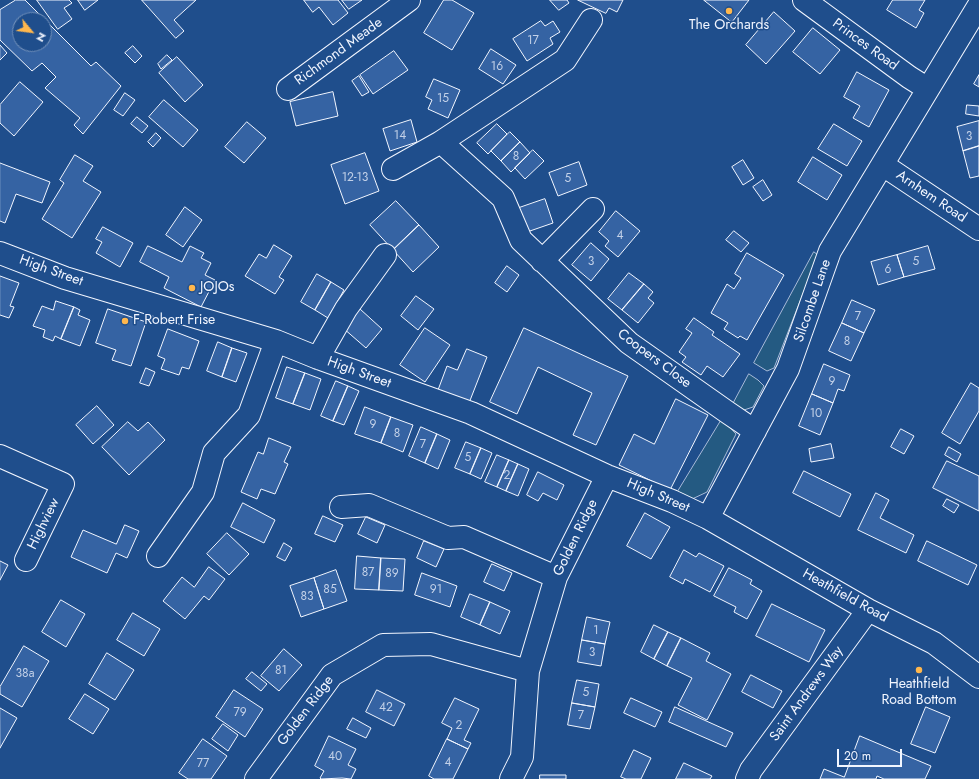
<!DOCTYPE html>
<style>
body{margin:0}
#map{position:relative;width:979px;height:779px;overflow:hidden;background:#1f4e8c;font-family:Jost,sans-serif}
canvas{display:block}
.north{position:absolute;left:12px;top:12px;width:40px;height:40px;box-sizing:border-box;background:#1f4e8c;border:1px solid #7391ba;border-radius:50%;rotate:119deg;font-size:11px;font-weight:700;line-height:16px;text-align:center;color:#f2f6ff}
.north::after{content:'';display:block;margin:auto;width:14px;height:18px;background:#ffb74d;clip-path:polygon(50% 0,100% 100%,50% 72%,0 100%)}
.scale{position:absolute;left:837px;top:749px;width:65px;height:18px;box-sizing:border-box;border:2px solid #f2f6ff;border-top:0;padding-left:5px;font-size:12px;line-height:14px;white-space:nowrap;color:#f2f6ff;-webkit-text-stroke:3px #1f4e8c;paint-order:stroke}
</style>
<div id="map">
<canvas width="979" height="779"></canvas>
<div class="north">N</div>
<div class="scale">20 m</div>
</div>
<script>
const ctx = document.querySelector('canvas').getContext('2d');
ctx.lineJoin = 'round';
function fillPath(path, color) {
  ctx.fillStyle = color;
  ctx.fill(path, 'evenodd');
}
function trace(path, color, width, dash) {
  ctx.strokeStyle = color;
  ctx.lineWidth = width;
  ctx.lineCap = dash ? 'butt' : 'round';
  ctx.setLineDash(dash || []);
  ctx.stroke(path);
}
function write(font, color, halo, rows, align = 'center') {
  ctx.font = font + ' Jost,sans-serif';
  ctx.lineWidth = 3;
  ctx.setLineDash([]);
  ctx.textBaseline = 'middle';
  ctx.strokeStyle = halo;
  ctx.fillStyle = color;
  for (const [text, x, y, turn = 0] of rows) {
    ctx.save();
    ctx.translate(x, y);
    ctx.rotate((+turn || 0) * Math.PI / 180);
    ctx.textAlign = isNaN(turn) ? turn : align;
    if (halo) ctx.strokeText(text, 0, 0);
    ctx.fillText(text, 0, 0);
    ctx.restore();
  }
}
const green = new Path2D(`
 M814 252 818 255 774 368 767 371 754 363Z
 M749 374 758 380 764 386 753 407 741 411 733 404Z
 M722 419 736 434 707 492 690 500 672 501Z`);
fillPath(green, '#245a82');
trace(green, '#a8bbd7', 1);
const building = new Path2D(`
 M16 0H25L91 66 96 62 121 86 83 134 74 125 80 118 45 88 56 77 42 63 32 71 0 40V10ZM20 20H44V44H20Z
 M37 0H69L72 3 64 8 72 19 58 29Z
 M78 0H98L85 10Z
 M142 0H196L174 20 184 31 176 38Z
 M304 0H338L348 13 333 25 319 7 313 12Z
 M342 0H362L349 9Z
 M444 0H452L474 13 452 50 424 33Z
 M550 0H567L569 3 559 10Z
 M578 0H623L617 12 609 8 606 13Z
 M704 0H749L732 22Z
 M893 0H925L919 10 924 13 916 28 887 10Z
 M774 12 795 31 766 64 746 45Z
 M541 21 545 26 553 21 560 32 550 38 553 44 527 61 513 39Z
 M813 28 840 50 820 74 793 52Z
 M0 45 7 53 0 60Z
 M133 46 142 56 135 63 125 53Z
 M491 49 516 65 503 84 479 69Z
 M394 51 408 70 373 94 360 75Z
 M167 55 172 60 161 69 158 64Z
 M177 57 203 85 185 102 159 73Z
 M857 72 889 90 869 127 853 118 860 106 844 97Z
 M979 75V87L974 84Z
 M359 76 369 92 362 96 352 81Z
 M434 79 460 90 448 118 428 109 432 100 426 97Z
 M20 82 43 102 14 136 0 123V105Z
 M333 92 338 116 296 126 290 102Z
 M125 93 135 100 123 116 114 110Z
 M164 100 198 130 183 147 149 117Z
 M967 105 979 106V116L966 114Z
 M137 117 148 126 142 133 131 124Z
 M411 120 417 142 390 151 383 129Z
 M979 121V146L963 151 957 127Z
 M247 122 266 138 244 163 225 147Z
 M497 124 507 134 488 154 477 143Z
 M834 124 862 141 847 166 818 149Z
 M510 132 520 142 501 161 491 151Z
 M156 133 161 138 153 147 148 142Z
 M520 142 530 153 511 172 501 161Z
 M979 146V176L970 178 963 151Z
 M533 150 544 161 525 179 515 168Z
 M365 153 379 191 345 204 331 165Z
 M75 155 93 166 83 181 101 192 72 238 42 219 64 183 60 180Z
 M813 157 842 175 827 200 798 182Z
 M743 160 754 178 743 185 732 167Z
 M579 162 587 185 558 196 549 173Z
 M0 163 50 182 42 203 16 194 5 223 0 221Z
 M763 180 772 195 763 201 753 187Z
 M545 199 553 223 527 232 519 208Z
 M396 201 419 225 393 250 370 225Z
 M185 207 202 220 183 247 166 235Z
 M616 211 640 231 618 257 605 246 609 241 599 232Z
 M419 225 439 247 413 272 393 250Z
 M103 227 133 243 120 267 96 253 102 242 96 239Z
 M734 231 749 243 741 252 726 240Z
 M591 243 609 259 591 281 572 265Z
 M274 245 292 256 279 277 284 280 275 294 245 276 259 254 266 258Z
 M148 246 182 262 190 246 204 253 201 258 211 263 205 275 215 280 201 307 164 288 169 277 140 262Z
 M928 246 935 269 904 277 897 255Z
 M747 253 784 275 747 340 740 336 738 338 724 329 728 323 711 313 727 284 734 289 741 278 735 274Z
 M897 255 904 277 878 285 871 262Z
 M507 266 519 275 507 292 495 283Z
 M629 273 644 284 622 310 608 299Z
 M317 274 331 282 315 310 301 302Z
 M0 276 19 283 10 306 14 307 9 318 0 315Z
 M331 282 344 290 328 318 315 310Z
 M644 284 653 292 648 298 654 303 638 323 622 310Z
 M416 296 434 309 418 330 401 316Z
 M852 300 875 310 864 333 842 323Z
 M56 301 74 307 61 339 55 336 53 341 43 337 45 330 33 326 42 306 53 310Z
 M74 307 80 310 78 315 90 320 80 346 61 339Z
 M108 309 146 322 131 366 112 360 116 350 96 343Z
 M360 309 382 329 366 348 343 328Z
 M694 318 714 332 712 335 740 354 723 377 707 366 701 375 682 362 686 357 679 352 692 333 686 329Z
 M842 323 864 333 851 361 829 351Z
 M425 328 450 345 425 382 400 365Z
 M524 328 628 376 596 445 573 435 592 393 538 367 517 414 490 402Z
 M168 329 199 341 189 369 182 367 179 375 161 369 165 359 158 356Z
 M218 342 232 348 222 377 207 371Z
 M232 348 247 353 236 382 222 377Z
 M467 349 487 357 469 403 438 390 447 366 457 370Z
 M824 364 850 375 844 391 838 389 833 403 812 394Z
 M287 367 305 373 293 404 276 398Z
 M146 368 155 372 149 386 140 383Z
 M305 373 321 379 310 410 293 404Z
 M336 381 348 386 333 421 321 416Z
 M971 383 979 388V411L960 444 942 433Z
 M348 386 359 391 344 425 333 421Z
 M812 394 833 403 820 435 799 426Z
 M676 399 708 415 670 490 619 465 634 434 654 444Z
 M97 406 114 425 93 444 76 425Z
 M365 407 391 417 381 443 355 434Z
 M391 417 413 425 403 452 381 443Z
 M128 422 138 431 148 422 165 440 129 475 102 447Z
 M421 427 437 434 425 463 409 456Z
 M901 429 914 436 904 454 891 447Z
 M437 434 450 440 438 469 425 463Z
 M269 438 291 447 284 462 288 464 275 494 261 489 257 499 241 492 258 452 263 454Z
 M466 442 481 448 470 474 455 468Z
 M831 444 834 458 811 462 809 449Z
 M949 447 961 454 957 462 945 455Z
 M481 448 492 453 481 479 470 474Z
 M497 455 509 460 497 487 485 482Z
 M509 460 518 464 506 491 497 487Z
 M947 461 979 476V511L933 488Z
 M518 464 529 469 518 496 506 491Z
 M804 471 851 494 840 517 793 493Z
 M538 472 564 485 557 500 543 493 538 501 527 495Z
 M876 493 889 500 880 518 914 535 906 553 858 530Z
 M947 499 959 505 954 513 943 506Z
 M243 503 275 520 264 543 231 527Z
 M645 513 670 527 651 559 627 546Z
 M323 516 343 525 335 542 315 534Z
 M366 517 385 525 377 543 358 534Z
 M125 525 139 531 127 558 116 553 107 573 71 557 83 530 116 544Z
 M227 533 249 554 229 575 207 554Z
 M424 541 444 549 436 567 417 558Z
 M927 541 977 565 968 585 918 561Z
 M284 543 292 548 285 561 277 557Z
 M684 550 696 557 699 553 724 566 710 592 685 579 683 584 670 577Z
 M357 556 381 558 379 590 355 589Z
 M381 558 405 559 403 591 379 590Z
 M0 561 8 565 0 580Z
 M492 564 512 573 504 591 484 582Z
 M209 567 225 579 209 600 204 596 185 619 163 601 182 577 194 587Z
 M729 568 752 580 750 584 762 591 747 619 734 612 736 607 714 596Z
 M336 570 347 601 324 609 314 578Z
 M422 573 457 586 450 607 415 595Z
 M314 578 324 609 301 617 290 586Z
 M470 594 490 602 480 625 461 617Z
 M61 600 85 614 66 647 42 632Z
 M490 602 510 611 500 634 480 625Z
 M772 604 825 630 809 662 756 636Z
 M133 613 160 629 144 656 117 640Z
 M587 617 610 622 605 644 582 640Z
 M654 625 668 632 654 659 641 652Z
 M668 632 681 638 667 666 654 659Z
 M681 638 710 653 706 661 731 674 707 720 678 705 692 678 667 666Z
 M582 640 605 644 601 666 578 662Z
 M24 646 49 661 22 707 0 694V687Z
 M284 649 302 665 279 691 261 676Z
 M107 653 134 670 115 700 89 684Z
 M252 672 267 684 261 691 246 679Z
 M751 675 782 691 773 708 742 692Z
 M577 680 599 684 595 707 572 703Z
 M234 690 263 709 245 737 216 717Z
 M377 690 405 704 394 726 366 712Z
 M85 694 109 709 93 734 69 719Z
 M455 698 479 709 464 740 471 743 468 749 447 739 452 728 442 723Z
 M631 698 662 712 655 727 624 713Z
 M572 703 595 707 590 729 568 725Z
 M675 707 733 733 726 747 669 722Z
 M926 707 950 717 935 753 911 744Z
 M0 708 17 718 0 748Z
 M353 718 371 728 366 738 347 729Z
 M223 724 238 735 228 751 212 739Z
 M329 736 356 749 348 765 356 769 351 779 342 778 321 779 320 778 324 771 315 766Z
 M860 736 931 766 925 779H884L877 776 876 779H820L824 769 844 777Z
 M203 739 227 756 211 779H188L179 773Z
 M447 739 468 749 453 779H434L429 776Z
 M634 750 651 758 641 779H626L621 777Z
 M684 763 712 776 710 779H676Z
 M540 775H566V779H540Z`);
fillPath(building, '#3563a3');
trace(building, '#f2f6ff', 1);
const minor = new Path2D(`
 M804 0 909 77 928 89
 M288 89 409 0
 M441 142 503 198 521 240 629 343 727 412 755 431
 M883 165 979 229
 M393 169 441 142 565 60 591 20
 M0 253 65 278 276 341 318 358 471 413 607 476 672 501 708 518 868 610 934 643 979 677
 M542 261 593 209
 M318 358 346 309 385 255
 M0 456 63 484 26 560
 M341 507 369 505 448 538 464 537 556 577
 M708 518 788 369 830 251 979 5
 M158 556 203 492 214 453 249 415 276 341
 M256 779 332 675 383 645 431 644 528 671
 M511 779 522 757 528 671 556 577 607 476
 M747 779 751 770 868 610`);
trace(minor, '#f2f6ff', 24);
trace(minor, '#1f4e8c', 22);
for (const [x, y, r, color] of [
 [729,11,4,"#ffb74d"],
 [192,288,4,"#ffb74d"],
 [125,321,4,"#ffb74d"],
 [919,670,4,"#ffb74d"]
]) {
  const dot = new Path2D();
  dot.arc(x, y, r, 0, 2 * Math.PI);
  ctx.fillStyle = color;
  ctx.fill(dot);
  trace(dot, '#1f4e8c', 1.5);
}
write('12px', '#c3d1e8', null, [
 ["17",533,41],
 ["16",497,67],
 ["15",443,99],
 ["14",400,136],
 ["3",969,137],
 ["8",516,157],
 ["12-13",355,178],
 ["5",568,179],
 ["4",620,236],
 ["3",591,262],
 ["5",916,262],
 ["6",888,270],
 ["7",858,317],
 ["8",847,342],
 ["9",832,382],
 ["10",816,414],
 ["9",373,425],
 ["8",397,434],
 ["7",423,445],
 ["5",468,458],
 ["2",507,476],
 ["87",368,573],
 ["89",392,574],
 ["85",330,590],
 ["91",436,590],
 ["83",307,597],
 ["1",596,631],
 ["3",592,653],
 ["81",281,671],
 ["38a",25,674],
 ["5",586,693],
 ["42",386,708],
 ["79",240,713],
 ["7",581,716],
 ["2",459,726],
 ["40",335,757],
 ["4",448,763],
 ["77",203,764]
]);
write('14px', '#f2f6ff', '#1f4e8c', [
 ["The Orchards",729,26],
 ["JOJOs",200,288,"left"],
 ["F Robert Frise",133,321,"left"],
 ["Heathfield",919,685],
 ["Road Bottom",919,701]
]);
write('14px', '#f2f6ff', '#1f4e8c', [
 ["Princes Road",865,45,36],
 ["Richmond Meade",339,52,-36],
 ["Arnhem Road",931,197,34],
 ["High Street",51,271,20],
 ["Silcombe Lane",813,301,-71],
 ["Coopers Close",654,359,37],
 ["High Street",359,373,20],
 ["High Street",658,496,23],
 ["Highview",44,524,-64],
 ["Golden Ridge",576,538,-64],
 ["Heathfield Road",845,596,29],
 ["Saint Andrews Way",807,694,-54],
 ["Golden Ridge",306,711,-53]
]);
</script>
